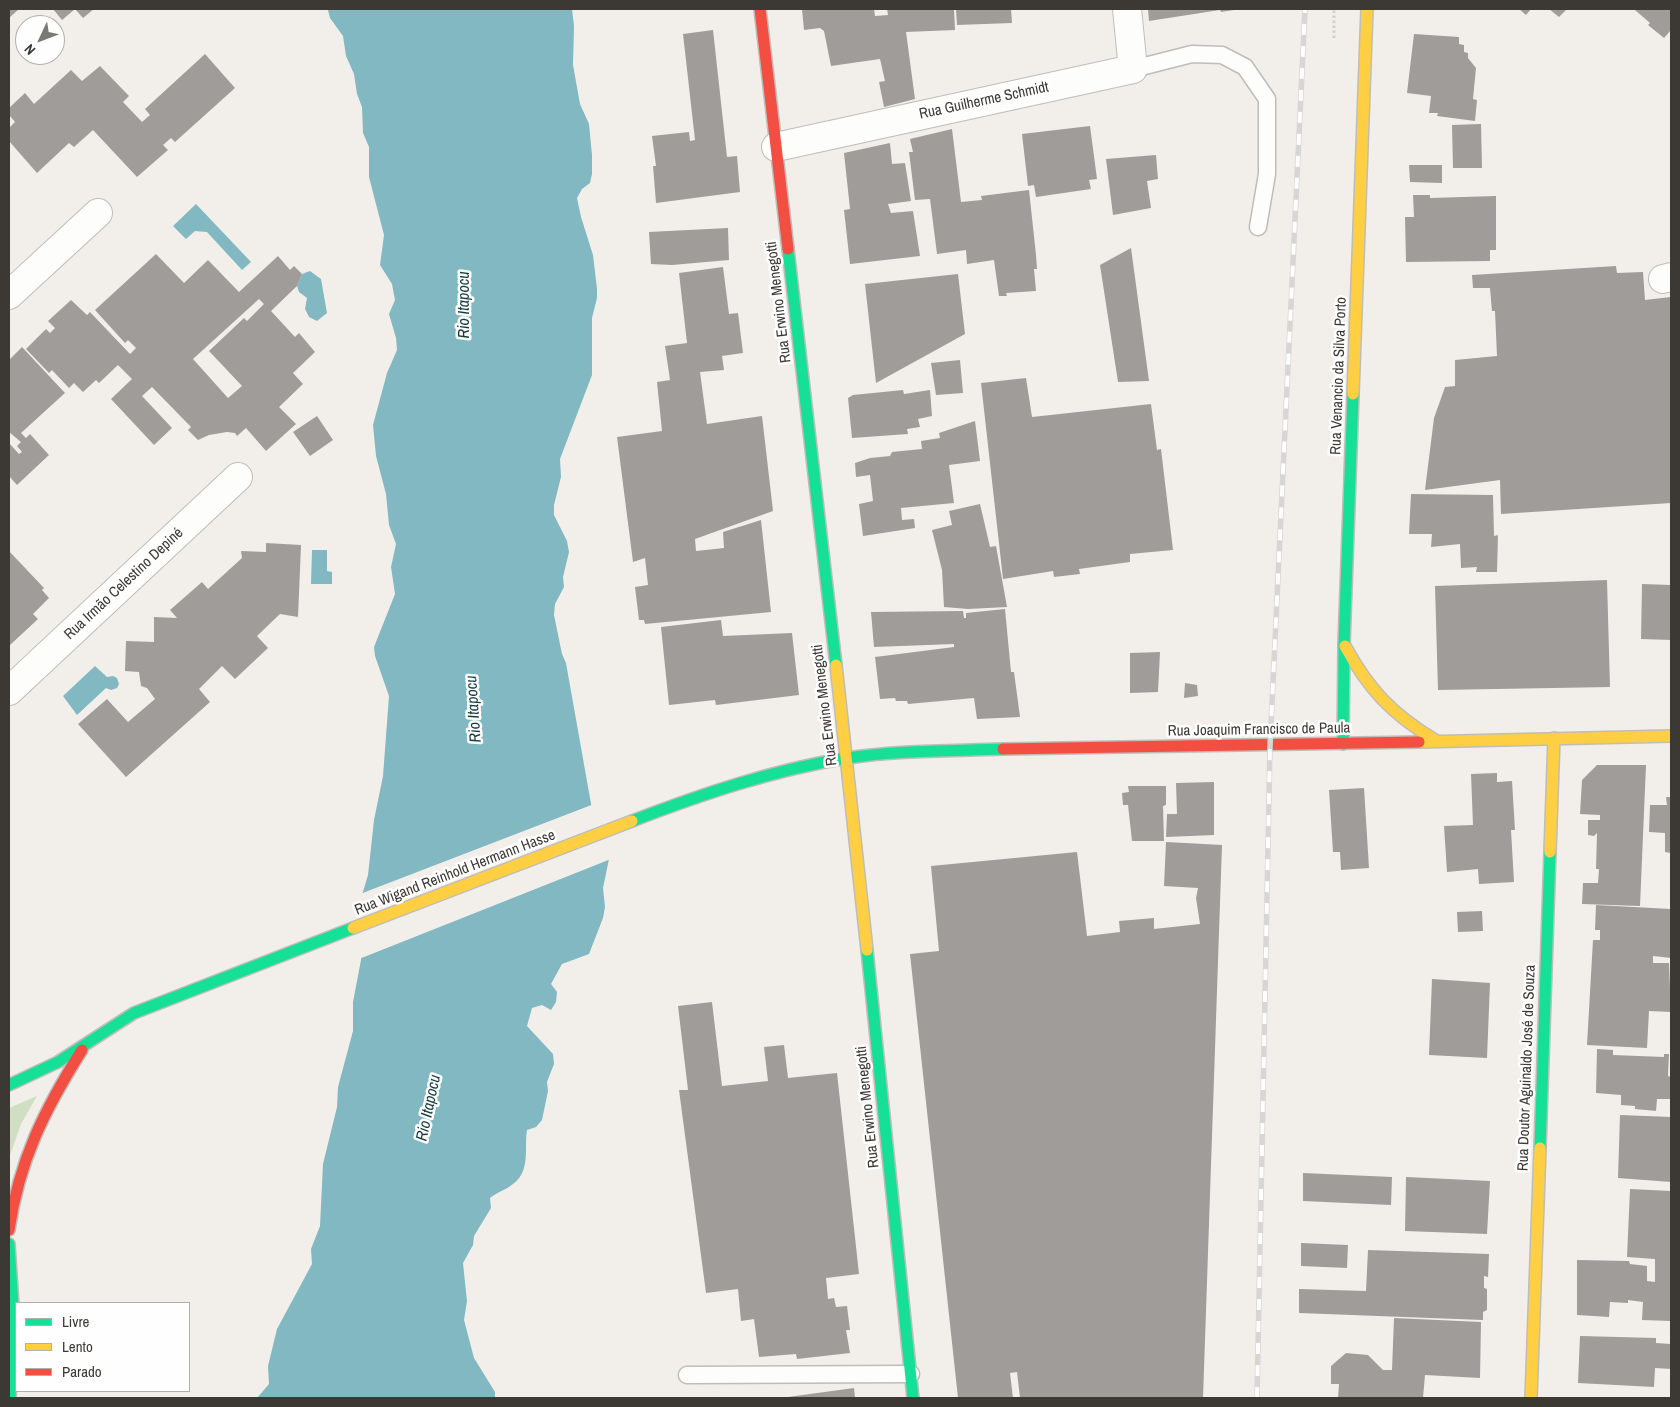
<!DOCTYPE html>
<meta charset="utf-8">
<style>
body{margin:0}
#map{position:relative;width:1680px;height:1407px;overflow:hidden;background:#f2efea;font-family:"Archivo Narrow",sans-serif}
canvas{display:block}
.frame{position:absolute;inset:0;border:10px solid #3c3935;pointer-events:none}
.legend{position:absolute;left:15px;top:1302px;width:175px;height:90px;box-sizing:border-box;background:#fefefe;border:1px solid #b0afae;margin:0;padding:6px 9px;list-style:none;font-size:15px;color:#3c3935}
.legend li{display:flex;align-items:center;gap:10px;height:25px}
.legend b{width:25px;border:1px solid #b0afae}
.north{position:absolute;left:15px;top:15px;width:50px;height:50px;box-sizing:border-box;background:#fefefe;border:1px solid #b0afae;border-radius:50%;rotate:227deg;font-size:14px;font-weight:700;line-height:20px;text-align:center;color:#3c3935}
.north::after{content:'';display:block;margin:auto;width:18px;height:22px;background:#7c7974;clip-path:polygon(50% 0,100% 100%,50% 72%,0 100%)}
</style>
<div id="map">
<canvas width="1680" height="1407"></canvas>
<div class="frame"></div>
<ul class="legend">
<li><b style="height:6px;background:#16e098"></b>Livre</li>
<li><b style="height:6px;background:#ffcf43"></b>Lento</li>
<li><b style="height:6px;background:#f24e42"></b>Parado</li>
</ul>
<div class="north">N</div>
</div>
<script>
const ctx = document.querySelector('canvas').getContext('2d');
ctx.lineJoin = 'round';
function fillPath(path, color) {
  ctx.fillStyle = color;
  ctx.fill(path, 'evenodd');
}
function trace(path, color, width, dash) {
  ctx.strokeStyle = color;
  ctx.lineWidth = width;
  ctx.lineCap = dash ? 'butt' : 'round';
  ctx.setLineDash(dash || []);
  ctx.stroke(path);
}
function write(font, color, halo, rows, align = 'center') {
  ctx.font = font + ' "Archivo Narrow",sans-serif';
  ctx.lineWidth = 5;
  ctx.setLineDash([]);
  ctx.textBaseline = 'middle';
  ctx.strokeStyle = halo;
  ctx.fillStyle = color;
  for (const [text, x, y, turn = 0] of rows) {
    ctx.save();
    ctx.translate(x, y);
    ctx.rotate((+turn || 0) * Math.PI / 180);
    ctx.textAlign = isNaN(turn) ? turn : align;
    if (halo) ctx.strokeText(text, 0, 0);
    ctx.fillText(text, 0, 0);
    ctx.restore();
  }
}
fillPath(new Path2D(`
 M37 1096 21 1124 9 1158V1108Z`), '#d0dec4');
fillPath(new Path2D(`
 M313 9H572L574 26 573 65 580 104 589 124 592 155V174L590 183 582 189 577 198 581 217 593 255 597 289V298L592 318V375L560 459 561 477 554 505V515L567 541 569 552 563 577 564 587 555 604 554 615 562 654 566 663 593 815 609 859 603 888 605 907 603 918 589 954 562 964 551 984 557 992 556 1002 551 1010 542 1005 532 1008 527 1026 553 1054 554 1064 547 1082 548 1091 542 1120 536 1127 527 1130C524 1147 531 1171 513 1184 506 1190 497 1192 490 1198L491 1208 474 1236 473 1245 463 1263 467 1301 464 1320 474 1358 495 1392V1398H257L269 1384 268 1366 277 1329 312 1264 311 1249 320 1226 323 1164 337 1107 338 1087 353 1031V1002L361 960 362 895 368 875 374 820 383 776 389 696 375 656 374 647 395 594 391 567 396 544 389 525 386 494 376 456 373 425 387 373 397 350 396 338 389 314 395 300 392 284 380 265 384 235 369 177V147L363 133 362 107 357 94 354 74 346 56 343 36 330 18 328 10Z
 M196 204 251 262 242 270 207 232 195 231 186 239 173 226Z
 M310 271 321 279 327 313 317 321 309 317 305 309 307 298 299 292 297 286 302 274Z
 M312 550H327V571L332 572V584H311Z
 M95 666 107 677 113 676 117 678 119 684 117 688 111 690 106 688 77 715 63 696Z`), '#82b8c1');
fillPath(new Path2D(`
 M594 804 596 814 601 821 611 849V859L359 959 360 894Z`), '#f2efea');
fillPath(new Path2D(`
 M9 9H19L9 18Z
 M53 9H94L83 18 75 9 62 20Z
 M802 9H874L875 16 888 15 887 9H954L955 30 906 32 915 99 884 107 879 82 885 81 880 59 831 66 824 31 820 28 804 30Z
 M956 9H1011L1012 23 957 25Z
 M1148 9H1234V10L1221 12 1220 10 1149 21Z
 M1519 9H1531L1526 15Z
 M1549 9H1567L1559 17Z
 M1637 9H1671V30L1664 38 1648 25 1650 23 1635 10Z
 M713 30 727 157 737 156 740 192 656 203 653 166H656L652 136 689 132 690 141 695 140 683 34Z
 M1414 34 1459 37V44L1464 45V52L1468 53V58L1476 68 1473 99 1477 100 1475 121 1437 116 1438 113H1429L1431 96 1407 93Z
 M205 54 235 88 175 142 171 138 163 145 168 150 137 177 93 130 74 147 69 143 37 173 9 141V128L15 122 9 115V108L25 93 34 104 71 70 82 81 100 66 129 96 123 102 142 122 150 115 145 109Z
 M1481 124 1482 168H1453L1452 125Z
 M1090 126 1097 179 1089 180 1091 189 1036 197 1034 185 1028 186 1022 134Z
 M952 129 961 202 982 200 981 196 1029 190 1036 255 1037 269H1034L1036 291 1006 293 1007 296H999L994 260 967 264 966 250 937 254 930 199 915 200 909 152H913L910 139Z
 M890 143 892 164 905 163 911 201 888 204 891 213 913 211 920 256 850 264 844 210 850 209 844 153Z
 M1156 155 1158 179 1147 181 1151 208 1113 215 1106 159Z
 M1409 165H1442V183L1410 182Z
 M1413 195H1430V198L1496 196V250H1490V261L1406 262 1405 217H1414Z
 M728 228 729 260 672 265 651 264 649 232Z
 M1131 248 1149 381 1118 382 1100 265Z
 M156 254 184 283 208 260 239 292 278 256 290 270 294 266 302 274 297 286 271 311 295 337 299 333 315 352 293 373 303 384 279 407 296 424 266 451 246 428 237 436 235 433 227 432 209 435 198 440 188 430 191 427 152 387 142 396 172 428 154 445 111 399 132 379 118 365 99 383 96 380 83 392 74 383 69 388 52 370 49 373 26 349 46 329 50 333 55 328 48 321 71 300 87 315 90 312 130 354 136 348 128 340 125 343 95 310ZM259 299 264 304 247 321 244 318 209 351 242 386 228 398 193 359Z
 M1616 266 1617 273 1643 272 1645 300 1671 297V503L1501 514 1500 480 1425 490 1434 418 1445 387 1455 386V360L1497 356 1495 311H1492L1490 288H1473L1472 275Z
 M723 267 729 314 738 313 743 353 722 356 724 370 700 372 707 424 762 416 773 511 695 539 696 551 724 548 723 532 761 520 771 612 645 624 644 620H639L635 587 648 585 645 558 633 562 617 437 662 431 657 382 670 380 665 346 687 343 679 273Z
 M958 274 965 334 876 383 865 284Z
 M22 347 65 393 21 433 26 438 30 434 49 455 17 485 9 476V443L19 454 22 452 17 446 21 442 9 432V360Z
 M960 360 963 393 936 395 931 363Z
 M1026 378 1032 417 1151 404 1157 450 1161 449 1173 550 1130 554V562L1079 569 1080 574 1054 577 1053 571 1003 579 981 383Z
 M903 390 904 394 930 390 932 416 918 419 920 427 907 429 908 434 852 438 848 398 853 395Z
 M317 416 333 440 310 456 293 432Z
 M975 421 980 461 949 465 954 503 901 508 902 520 914 519 915 528 863 536 859 504 873 501 870 475 856 477 855 463 870 458 890 456 892 452 922 449 921 441 940 438 939 433Z
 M1411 494 1493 495 1494 536 1498 535 1497 572H1476L1477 567 1461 568 1460 544 1431 547 1432 534H1409Z
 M980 504 990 547 996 546 1007 607 968 609 944 607 942 570 932 530 952 525 949 511Z
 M266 543 301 545 298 617 280 614 257 636 268 648 235 679 222 666 199 689 210 702 126 777 78 724 107 699 128 722 155 699 147 688 141 686 139 672 125 671 126 641 154 642V617L177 618 170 610 202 582 208 589 242 558 241 551 266 552Z
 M9 551 44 588 42 590 49 598 33 614 38 619 9 646Z
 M1607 580 1610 687 1438 690 1435 586Z
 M1642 584 1671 585V640L1641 639Z
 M1005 609 1011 672H1014L1020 717 977 719 974 698 908 704 907 701H896L895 698 880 699 875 657 954 647V644L874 647 871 612 963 611 964 618H966V613Z
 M721 620 723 636 792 633 799 695 716 705 715 700 669 705 661 627Z
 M1160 652 1158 692 1130 693V653Z
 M1185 683 1197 685 1198 696 1184 698Z
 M1597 765H1646L1640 906 1582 904 1583 883H1598L1599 869H1596L1597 833 1594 836 1588 835V820H1600V815L1580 814 1582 780Z
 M1497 773V782L1512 781 1515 830H1511L1514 882 1479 884 1478 869 1447 872 1444 826 1473 825 1471 774Z
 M1214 782V835L1166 837 1167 814H1177L1176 783Z
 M1128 786H1166V805L1163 806 1164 841H1132L1128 805H1123L1122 793 1129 792Z
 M1364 788 1369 868 1341 870 1340 852H1333L1329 790Z
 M1666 797H1671V853L1665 852V833L1649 832 1650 805H1667Z
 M1166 842 1222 845 1203 1398H1020L1017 1372 1010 1373 1013 1398H958L910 954 939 951 931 866 1077 852 1087 936 1120 932 1119 921 1154 918V929L1200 924 1196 898 1198 888 1164 886Z
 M1596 905 1671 909V958L1653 956V963H1669L1671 1012 1649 1011 1647 1048 1587 1045 1593 940H1600V930H1595Z
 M1482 911 1483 931 1458 932 1457 912Z
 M1432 979 1490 983 1487 1058 1429 1055Z
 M712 1002 722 1086 768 1081 764 1047 784 1045 788 1078 837 1073 859 1274 826 1278 828 1299 834 1298 836 1307 847 1306 850 1330H846L850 1353 797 1359 796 1354 759 1357 754 1319 741 1321 738 1289 706 1293 679 1090H688L678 1006Z
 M1597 1049 1613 1050V1055L1664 1057V1054H1669L1668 1076 1671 1077V1099H1657L1656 1111 1635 1109V1106L1621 1105V1095L1596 1093Z
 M1620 1115 1671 1117V1182L1618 1178Z
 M1303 1173 1392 1177 1391 1205 1303 1201Z
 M1406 1177 1490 1181 1487 1234 1405 1231Z
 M1630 1189 1671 1191V1321L1642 1320 1643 1302 1628 1300V1303L1610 1302 1609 1317 1577 1315V1260L1629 1261 1630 1264 1647 1266V1281L1655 1282V1259L1627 1257Z
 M1301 1243 1348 1245 1347 1268 1301 1266Z
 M1368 1250 1489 1254 1488 1277 1484 1276V1288L1487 1289V1310L1483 1312V1320L1299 1313V1289L1366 1291Z
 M1394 1318 1481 1322 1480 1378 1425 1375 1423 1398H1338L1339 1384H1331V1366L1346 1353 1368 1355 1383 1370H1392Z
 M1580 1336 1656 1338V1343L1671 1344V1369L1655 1368 1654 1387 1578 1383Z
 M854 1388 855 1398H788V1397Z`), '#a09c99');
const lane = new Path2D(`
 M1133 69 1192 54 1222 55 1245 67 1267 99V174L1258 227
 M687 1375 911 1374`);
const street = new Path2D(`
 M776 147 1133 69 1127 9
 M1663 279 1671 277
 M9 295 98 213
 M9 691 238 477`);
const fast = new Path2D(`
 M788 249 836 665
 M1343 744 1344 644 1353 394
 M632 821C702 794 773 770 847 758 899 750 952 751 1003 749
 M867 950 913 1398
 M9 1085 58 1062 134 1013 353 928
 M1540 1148 1550 852
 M9 1244 14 1321 10 1398`);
const slow = new Path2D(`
 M1353 394 1367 9
 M1345 646C1369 690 1392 714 1435 740
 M836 665 867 950
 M1419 742 1671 736
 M1550 852 1554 738
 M353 928 632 821
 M1531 1398 1540 1148`);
const jam = new Path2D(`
 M760 9 788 249
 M1003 749 1419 742
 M9 1230C19 1160 45 1109 82 1050`);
trace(lane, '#bfbdb9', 19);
trace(street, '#bfbdb9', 30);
trace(fast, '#bfbdb9', 14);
trace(slow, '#bfbdb9', 14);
trace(jam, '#bfbdb9', 14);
trace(new Path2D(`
 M1334 38V9`), '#d1d0ce', 3, [2.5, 2.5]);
trace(lane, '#fdfdfc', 16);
trace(street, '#fdfdfc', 28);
trace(fast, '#16e098', 11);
trace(slow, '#ffcf43', 11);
trace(jam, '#f24e42', 11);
const rail = new Path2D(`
 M1257 1398 1270 746 1305 9`);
trace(rail, '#d8d6d5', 5.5);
trace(rail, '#fefefe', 4, [11]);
write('15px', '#3c3935', '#fefefe', [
 ["Rua Guilherme Schmidt",984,101,-12],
 ["Rua Erwino Menegotti",779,302,-97],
 ["Rua Venancio da Silva Porto",1339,376,-88],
 ["Rua Irmão Celestino Depiné",124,584,-43],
 ["Rua Erwino Menegotti",825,705,-97],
 ["Rua Joaquim Francisco de Paula",1259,730,-1],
 ["Rua Wigand Reinhold Hermann Hasse",455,873,-21],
 ["Rua Doutor Aguinaldo José de Souza",1527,1068,-88],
 ["Rua Erwino Menegotti",868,1107,-96]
]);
write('italic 16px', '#143b41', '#fefefe', [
 ["Rio Itapocu",465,305,-90],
 ["Rio Itapocu",474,709,-94],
 ["Rio Itapocu",429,1108,-78]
]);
</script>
